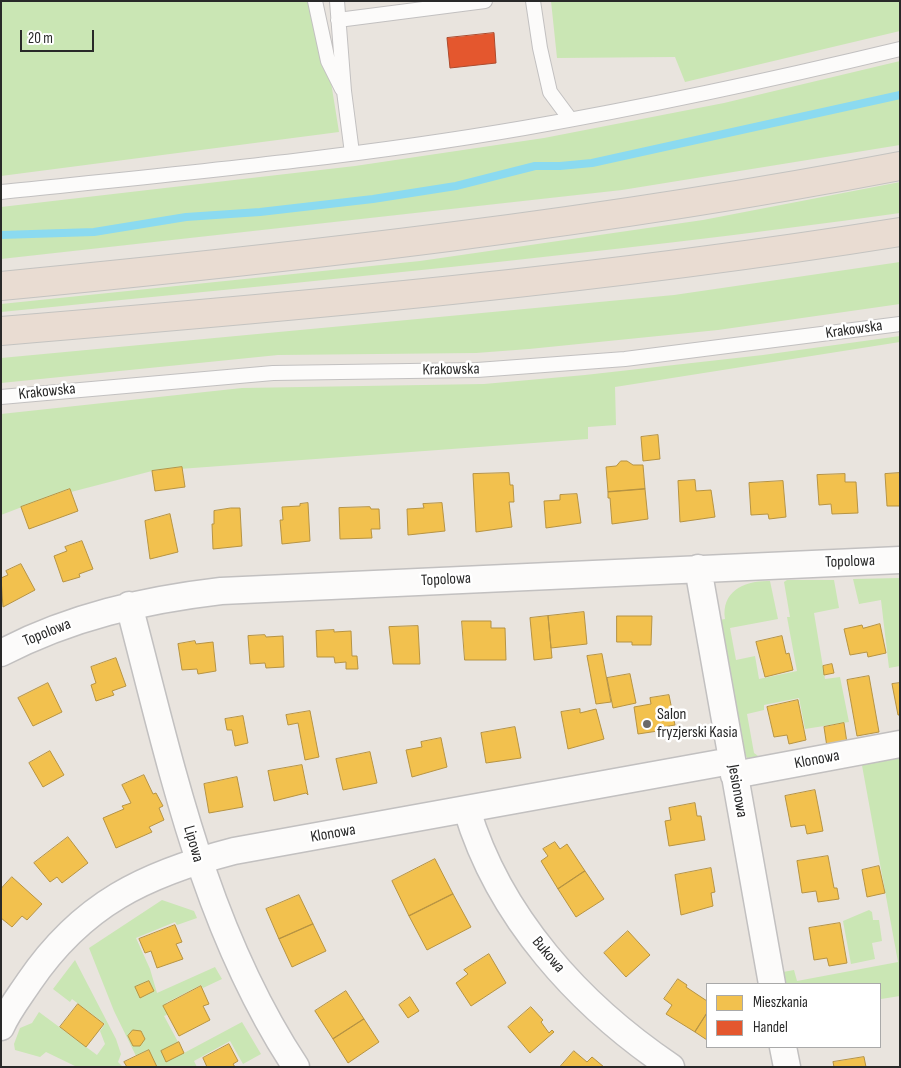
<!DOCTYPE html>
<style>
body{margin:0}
#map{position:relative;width:901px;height:1068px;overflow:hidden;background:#e9e4de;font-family:"Sofia Sans Condensed",sans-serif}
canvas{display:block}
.frame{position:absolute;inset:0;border:2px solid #292929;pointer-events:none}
.legend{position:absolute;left:706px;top:983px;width:175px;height:65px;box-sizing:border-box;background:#fff;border:1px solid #a9a9a9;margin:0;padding:6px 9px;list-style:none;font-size:15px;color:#292929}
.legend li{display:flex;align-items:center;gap:10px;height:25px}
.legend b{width:25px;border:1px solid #a9a9a9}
.scale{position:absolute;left:20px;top:30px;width:74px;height:22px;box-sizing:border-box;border:2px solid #292929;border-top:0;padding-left:6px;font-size:15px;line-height:18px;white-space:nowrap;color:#292929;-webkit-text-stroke:4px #fff;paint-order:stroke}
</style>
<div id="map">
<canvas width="901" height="1068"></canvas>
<div class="frame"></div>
<ul class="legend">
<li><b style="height:14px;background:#f2c14e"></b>Mieszkania</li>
<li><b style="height:14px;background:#e4572e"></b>Handel</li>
</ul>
<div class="scale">20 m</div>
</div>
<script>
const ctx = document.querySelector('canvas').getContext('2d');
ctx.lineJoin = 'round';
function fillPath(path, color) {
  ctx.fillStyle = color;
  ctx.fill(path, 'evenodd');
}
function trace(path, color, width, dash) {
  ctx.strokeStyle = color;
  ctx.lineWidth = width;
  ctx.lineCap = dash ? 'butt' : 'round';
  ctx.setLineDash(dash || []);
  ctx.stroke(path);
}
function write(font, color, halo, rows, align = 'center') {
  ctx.font = font + ' "Sofia Sans Condensed",sans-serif';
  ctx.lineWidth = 5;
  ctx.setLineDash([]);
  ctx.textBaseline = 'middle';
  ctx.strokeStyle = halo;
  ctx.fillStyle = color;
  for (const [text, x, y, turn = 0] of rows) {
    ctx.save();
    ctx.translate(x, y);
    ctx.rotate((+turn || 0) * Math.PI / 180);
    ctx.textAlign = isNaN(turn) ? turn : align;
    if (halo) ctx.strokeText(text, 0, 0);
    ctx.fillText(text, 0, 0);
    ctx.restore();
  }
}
fillPath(new Path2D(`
 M1 1H318L339 132 1 176Z
 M551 1H900V31L685 82 675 57 557 58Z
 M900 61V145L622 190 1 259V207L355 166 544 138 724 103Z
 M900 182V213C601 255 301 282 1 312V304L420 261 703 220Z
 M900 262V304L718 330 529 349 476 353 278 355 1 383V358L674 295Z
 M900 336V342L615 387 616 425 588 427V439L152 471 71 492 69 489 1 515V414L242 388 484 384 585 375 763 355Z
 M900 578V666L889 668 881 600 859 604 853 579Z
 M787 580H834L839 608 814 613 825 679 840 677 849 722 805 729 799 698 764 705V710L747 714 754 753 765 761H749L744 753 719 620 725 619C721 591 745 580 770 581L778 619 730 628 736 660 755 656 759 679 797 671 787 617H790L784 582Z
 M900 753V996L881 999 880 984 877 983 785 984 783 972 794 970 797 981 898 962 861 760Z
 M162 900 194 911 197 918 177 925 175 922 136 938 150 969 157 993 215 967 222 979 203 988 201 985 166 1003 171 1013 164 1016 184 1053 242 1022 261 1054 243 1064 230 1041 194 1061 197 1067H157L149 1050 136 1056 114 1011 89 948Z
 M869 910 872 912 873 920H879L882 941 872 943 875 959 851 964 843 921Z
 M75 960 116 1039 121 1054 118 1062 123 1067H77L46 1052 40 1057 15 1050 14 1044 20 1028 32 1023 39 1012 97 1055 105 1044 100 1031 105 1024 72 999 70 1002 53 989Z`), '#cae6b4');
const homes = new Path2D(`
 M658 435 660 459 643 461 641 437Z
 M621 461H627L633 465H643L645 489 608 492 606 467 616 466Z
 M182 467 185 487 155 491 152 471Z
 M509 473 510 485H513L514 502H509L512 527 476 532 473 474Z
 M900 473V506H887L885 474Z
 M845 474V482H856L858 513 832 514 831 504 819 505 817 475Z
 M695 480 696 491 711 490 715 517 680 522 678 481Z
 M783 481 786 517 769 519 768 514 751 515 749 483Z
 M70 489 78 511 29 529 21 507Z
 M645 489 648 519 612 524 610 498H608V492Z
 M577 494 581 523 546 528 544 501 560 500V495Z
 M308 503 310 541 282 544 280 520H283L282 507 300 506V504Z
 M442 503 445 531 408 535 407 509 424 508 423 504Z
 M370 507 371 509H379L380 529H371L372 538 340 539 339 508Z
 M231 508H240L242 546 213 549 212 524H214V511Z
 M170 514 178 552 150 559 145 521Z
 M82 541 93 569 79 574 80 577 63 582 54 556 67 551 65 547Z
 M21 564 35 590 3 607 1 578 8 575 6 571Z
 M584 612 587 644 551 648 548 616Z
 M548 616 552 658 534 660 530 618Z
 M617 616H652L651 645H632V642H617Z
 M462 621H491V628H505L506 660H465Z
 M880 624 886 653 868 657 867 652 850 655 844 629 862 625 863 628Z
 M418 626 420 664H393L389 627Z
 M334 630V632L351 631 352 656H357L358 669H346V662L335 663 334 657H317L316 631Z
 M265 635 266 637 283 636 284 667 266 668 265 663 250 664 248 636Z
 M782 636 786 654 789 653 793 670 765 677 756 642Z
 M195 641 196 644 213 642 216 671 198 674 197 669 182 670 178 644Z
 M602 654 611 702 596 704 587 656Z
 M116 658 126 686 112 691 114 695 96 701 91 685 96 683 91 667Z
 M832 664 834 673 824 675 823 666Z
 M630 674 636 703 613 708 607 678Z
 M869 676 879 732 857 736 847 680Z
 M48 683 62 712 33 726 18 698Z
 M900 683V715H898L892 684Z
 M669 695 675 725 657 728 658 731 638 734 634 707 651 704 650 698Z
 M798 700 806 740 789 744 787 735 774 737 767 707Z
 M580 709V713L596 709 604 739 568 749 561 712Z
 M310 711 319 757 305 760 298 723 288 725 286 715Z
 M243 716 248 743 235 746 232 730H227L225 719Z
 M844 723 847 743 827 747 824 727Z
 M515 727 521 758 486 763 481 733Z
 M441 738 447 767 412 777 406 750 422 747 421 742Z
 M50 751 64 775 43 787 29 763Z
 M370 752 377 783 343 790 336 759Z
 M302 765 308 795 306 793 274 801 268 771Z
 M144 775 153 794 156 793 163 806 159 808 164 820 149 827 152 832 116 848 103 818 124 809 122 806 131 803 122 785Z
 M237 777 243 807 209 813 204 784Z
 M815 790 823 831 807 834 805 825 791 827 785 796Z
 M695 803 697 816H701L705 840 669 846 665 821 671 820 669 808Z
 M68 837 88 863 62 883 57 877 50 882 34 863Z
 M555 842 560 849 567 844 585 871 558 889 541 861 548 856 543 849Z
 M828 856 834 888H837L839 899 818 902 816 891 802 893 797 861Z
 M435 859 453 894 409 916 392 881Z
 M879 866 885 893 867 897 862 870Z
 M711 868 715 892 711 893 713 906 681 915 675 875Z
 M585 871 604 899 576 917 558 889Z
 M12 877 42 904 27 920 22 916 12 927 1 918V889Z
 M453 894 471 927 427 950 409 916Z
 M299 895 313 924 279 939 266 909Z
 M840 923 847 963 829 966 827 958 814 960 809 928Z
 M313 924 326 951 292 967 279 939Z
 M175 925 182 942 176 944 183 959 157 968 151 951 145 953 139 939Z
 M628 931 650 955 626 977 604 953Z
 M489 954 506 983 471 1006 456 983 468 974 464 970Z
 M678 979 687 985 686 987 707 1001V1013L695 1032 666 1014 672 1005 664 999Z
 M149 981 154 991 140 998 135 987Z
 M201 986 209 1004 203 1006 210 1020 179 1036 163 1006Z
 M346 991 364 1019 333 1039 315 1011Z
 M410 997 419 1011 408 1018 399 1005Z
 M78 1004 104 1024 86 1047 60 1027Z
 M531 1007 543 1020 541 1022 549 1033 552 1030 554 1032 530 1053 508 1027Z
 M707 1013V1040L695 1032Z
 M364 1019 379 1042 348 1063 333 1039Z
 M133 1030 141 1031 145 1039 140 1046H133L128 1036Z
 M179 1042 184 1053 166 1062 161 1051Z
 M229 1044 238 1061 233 1064 235 1067H207L203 1058Z
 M149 1050 157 1067H127L124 1062Z
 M574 1051 587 1062 592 1057 604 1067H560Z
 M864 1057 866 1067H834L833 1062Z`);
fillPath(homes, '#f2c14e');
trace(homes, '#b69343', 1);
const shops = new Path2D(`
 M494 33 496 63 450 68 447 38Z`);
fillPath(shops, '#e4572e');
trace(shops, '#ac492c', 1);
trace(new Path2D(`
 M1 235 94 232 186 217 260 212 373 199 456 186 535 166H560L592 163 900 95`), '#8bdaf0', 8);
const lane = new Path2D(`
 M315 1 328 61 342 89
 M337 1 344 91 352 153
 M533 1 540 48 550 92 570 119
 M338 20 485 1
 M1 192C175 174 351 158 524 128 650 106 775 79 900 49
 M1 397 273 373 477 370 625 359 900 324`);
const street = new Path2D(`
 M698 568 772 984
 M129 605C171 765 204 927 296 1067
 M1 653C70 617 144 600 221 591L900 560
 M734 775 900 744
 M467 810C499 917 579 1005 671 1067
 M1 1027C8 1011 19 997 29 982 82 904 145 874 234 851L731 761
 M783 1047 787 1067`);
const highway = new Path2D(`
 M1 286C302 257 603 223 900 166
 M1 331C301 306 602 280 900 232`);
trace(lane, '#c2c0c0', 16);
trace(street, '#c2c0c0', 29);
trace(highway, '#c4c3c0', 30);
trace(lane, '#fcfbfa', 14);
trace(street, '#fcfbfa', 26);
trace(highway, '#e9dcd2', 28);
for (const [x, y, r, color] of [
 [647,724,5,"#6c6a68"]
]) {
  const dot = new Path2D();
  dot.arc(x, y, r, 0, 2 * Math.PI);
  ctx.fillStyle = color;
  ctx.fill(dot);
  trace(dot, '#fff', 2);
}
write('16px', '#292929', '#fff', [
 ["Krakowska",854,330,-8],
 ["Krakowska",451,370,-1],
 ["Krakowska",47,392,-6],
 ["Topolowa",850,562,-2],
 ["Topolowa",446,580,-3],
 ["Topolowa",47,633,-22],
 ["Klonowa",817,760,-11],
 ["Jesionowa",737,791,80],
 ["Klonowa",333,834,-10],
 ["Lipowa",193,844,74],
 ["Bukowa",548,955,50]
]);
write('16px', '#292929', '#fff', [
 ["Salon",657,715],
 ["fryzjerski Kasia",657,733]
], 'left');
</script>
